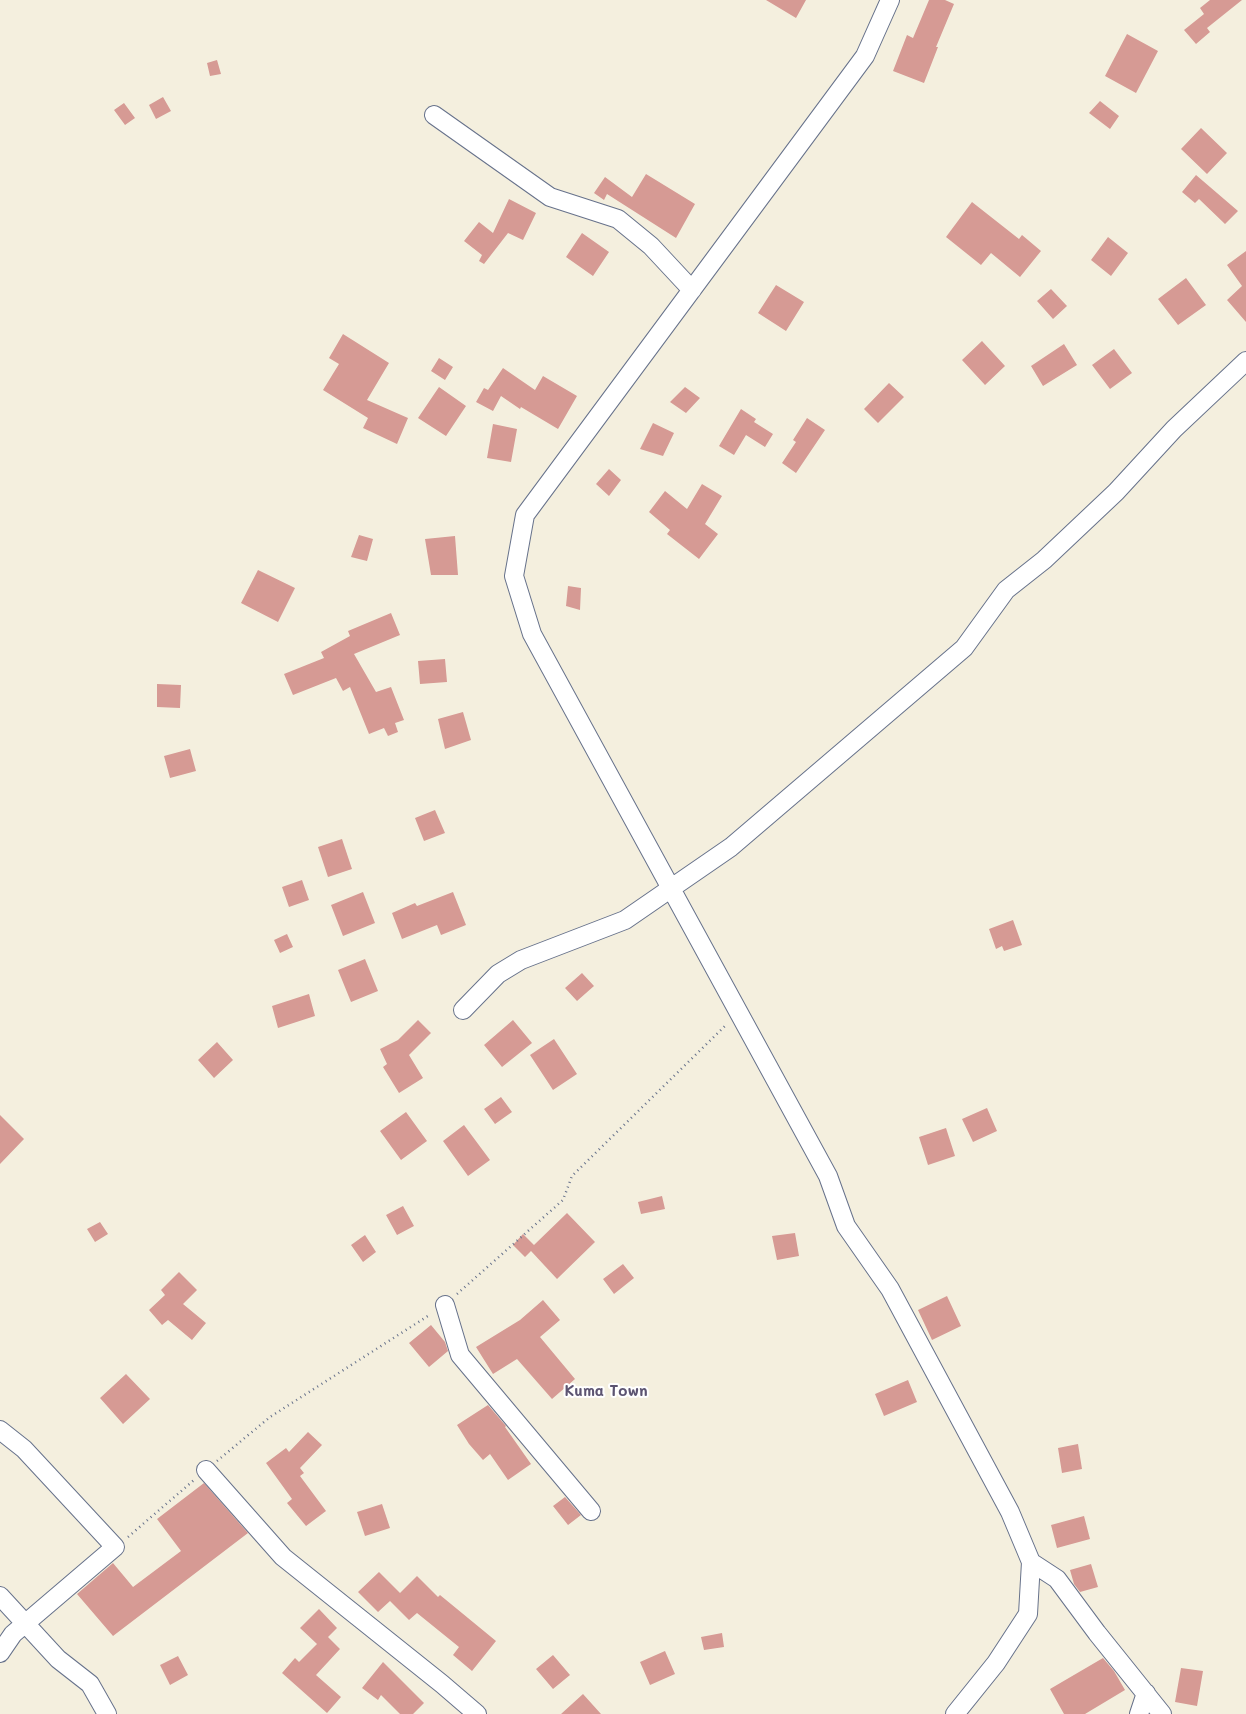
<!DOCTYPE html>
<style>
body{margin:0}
canvas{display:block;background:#f4efde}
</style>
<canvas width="1246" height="1714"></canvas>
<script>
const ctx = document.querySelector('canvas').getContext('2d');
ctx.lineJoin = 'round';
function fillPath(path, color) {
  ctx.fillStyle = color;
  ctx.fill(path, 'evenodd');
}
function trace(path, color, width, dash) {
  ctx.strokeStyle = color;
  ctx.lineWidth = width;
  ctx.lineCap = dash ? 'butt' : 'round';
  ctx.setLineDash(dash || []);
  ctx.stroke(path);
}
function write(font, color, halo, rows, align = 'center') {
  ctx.font = font + ' Mali,sans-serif';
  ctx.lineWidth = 4;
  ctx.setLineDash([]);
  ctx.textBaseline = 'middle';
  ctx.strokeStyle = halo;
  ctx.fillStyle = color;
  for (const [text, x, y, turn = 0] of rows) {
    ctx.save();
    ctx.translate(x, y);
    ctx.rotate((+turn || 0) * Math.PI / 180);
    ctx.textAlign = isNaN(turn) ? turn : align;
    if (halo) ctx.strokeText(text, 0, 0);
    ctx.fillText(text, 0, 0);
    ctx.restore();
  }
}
fillPath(new Path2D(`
 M766 0H806L796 18Z
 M929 0H945L954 4 936 47H938L924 83 893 71 907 35 913 38Z
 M1210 0H1242L1207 28 1210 32 1196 44 1184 30 1204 14 1200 8Z
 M1127 34 1158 51 1136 93 1105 76Z
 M217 60 221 74 210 76 207 63Z
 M163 97 171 111 156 119 149 105Z
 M1100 101 1119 116 1110 129 1089 113Z
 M124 103 135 118 125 125 114 110Z
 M1201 128 1227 153 1207 174 1181 149Z
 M646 174 695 204 676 238 607 194 604 200 594 193 605 177 632 197Z
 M1196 175 1238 211 1225 224 1199 199 1195 203 1182 192Z
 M509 199 536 213 523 240 508 233 484 264 479 261 482 255 464 241 479 222 493 233Z
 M972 202 1019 239 1022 235 1041 251 1020 277 991 253 981 265 946 237Z
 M582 233 609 252 593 276 566 257Z
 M1108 237 1128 253 1111 276 1091 260Z
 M1246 251V322L1227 300 1242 286 1227 265Z
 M1186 278 1206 305 1178 325 1158 299Z
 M776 285 804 302 786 331 758 313Z
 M1051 289 1067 306 1053 319 1037 301Z
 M343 334 389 363 367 400 408 418 397 444 363 428 368 418 323 390 339 364 329 358Z
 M982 341 1005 366 985 385 962 360Z
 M1064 344 1077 365 1043 386 1031 366Z
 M1114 349 1132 373 1110 389 1092 365Z
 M439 358 453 367 445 380 431 371Z
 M503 368 535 390 543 376 577 396 558 429 521 407 520 409 501 396 493 411 476 402 484 388 488 390Z
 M889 383 904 397 878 423 864 409Z
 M439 387 466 406 446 436 418 418Z
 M685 387 700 398 686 413 670 402Z
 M741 409 756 419 754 422 773 434 765 447 746 435 734 455 719 446Z
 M807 418 825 430 796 473 782 463 796 442 793 440Z
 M653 423 674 433 663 456 640 449Z
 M493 424 517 429 511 462 487 458Z
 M609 469 621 480 609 496 596 484Z
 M702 484 722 496 705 524 718 534 699 559 667 534 670 530 649 512 665 491 687 509Z
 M359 535 373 539 367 561 351 557Z
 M455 536 458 575H431L425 539Z
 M258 570 295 588 278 622 241 603Z
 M568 586 581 588 580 610 566 606Z
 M391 613 400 635 354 654 376 692 391 687 404 720 395 723 398 732 388 736 384 728 369 734 350 687 343 691 336 678 293 695 284 674 324 658 321 652 350 636 348 631Z
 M445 659 447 682 420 684 418 661Z
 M157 684 181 685 180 708 157 707Z
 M463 712 471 740 445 749 438 719Z
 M190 749 196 771 170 778 164 756Z
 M435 810 445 833 424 841 415 818Z
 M342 839 352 869 328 877 318 847Z
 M302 880 309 900 289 907 282 887Z
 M363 892 375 923 343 936 331 905Z
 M453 892 466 925 441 935 437 925 402 939 392 913 415 903 417 906Z
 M1013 920 1022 945 1004 951 1002 946 996 949 989 929Z
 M287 934 293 947 280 953 274 940Z
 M365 959 378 991 351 1002 338 970Z
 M582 973 594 986 577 1001 565 988Z
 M309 994 315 1016 278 1028 272 1006Z
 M418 1020 431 1033 409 1055 423 1078 399 1093 383 1067 387 1064 380 1049 398 1040Z
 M513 1020 532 1043 502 1067 484 1045Z
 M554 1039 577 1074 553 1090 530 1055Z
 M217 1042 233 1060 214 1078 198 1060Z
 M501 1097 512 1112 495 1124 484 1109Z
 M987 1108 997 1131 973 1142 962 1119Z
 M406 1112 427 1141 401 1160 380 1131Z
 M0 1115 24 1139 0 1164Z
 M464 1125 490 1160 468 1176 443 1141Z
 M946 1128 955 1156 928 1165 919 1137Z
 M662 1196 665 1209 641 1214 638 1202Z
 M403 1206 414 1226 397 1235 386 1215Z
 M567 1213 595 1242 557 1279 531 1251 525 1257 513 1245 523 1234 534 1245Z
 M100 1222 108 1234 95 1242 87 1229Z
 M795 1233 799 1256 777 1260 772 1236Z
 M365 1235 376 1252 363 1262 351 1245Z
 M623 1264 634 1278 614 1294 603 1279Z
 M179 1272 197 1290 183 1304 206 1323 192 1340 168 1320 162 1325 149 1310 165 1295 161 1290Z
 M947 1296 961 1326 932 1340 918 1310Z
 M543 1300 560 1320 540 1337 575 1379 552 1399 517 1359 493 1374 476 1347 520 1320Z
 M431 1325 445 1342 448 1351 429 1367 409 1343Z
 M126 1374 150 1399 123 1424 100 1398Z
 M908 1380 917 1402 884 1416 875 1394Z
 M488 1405 506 1426 505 1427 531 1464 508 1480 490 1454 483 1460 469 1444 457 1425Z
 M308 1432 322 1445 300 1468 304 1473 300 1476 326 1511 306 1526 287 1503 292 1499 266 1463 286 1448 289 1452Z
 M1078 1444 1082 1469 1062 1473 1058 1448Z
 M204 1483 248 1533 113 1636 77 1594 113 1563 133 1587 181 1551 157 1519Z
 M565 1497 581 1515 568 1525 553 1506Z
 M382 1504 390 1528 365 1536 357 1512Z
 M1084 1516 1090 1539 1057 1548 1051 1525Z
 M1091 1564 1098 1587 1080 1592 1074 1584 1070 1570Z
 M379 1572 400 1593 417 1576 438 1597 440 1595 496 1641 472 1671 453 1655 459 1647 417 1613 409 1620 390 1601 378 1612 358 1592Z
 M319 1609 337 1628 328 1637 340 1649 316 1675 341 1697 327 1713 282 1673 295 1658 299 1662 317 1644 300 1628Z
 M722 1633 724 1647 704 1650 701 1637Z
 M665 1651 675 1674 650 1685 640 1662Z
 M553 1655 570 1675 553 1689 536 1669Z
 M178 1656 188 1675 170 1685 160 1665Z
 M1103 1658 1114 1671 1125 1690 1085 1714H1064L1050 1689Z
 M383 1662 424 1703 413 1714H400L381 1695 378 1700 362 1688Z
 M1181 1668 1203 1671 1197 1706 1175 1702Z
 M583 1694 601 1714H561Z`), '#d69a94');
const minor = new Path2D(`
 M890 0 865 56 525 515 514 576 532 634 828 1176 846 1226 890 1289 1010 1512 1031 1562 1028 1614 996 1663 955 1714
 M434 115 550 197 618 219 651 246 692 290
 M463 1010 498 974 521 960 625 920 731 847 964 648 1006 590 1044 560 1116 492 1174 429 1246 361
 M445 1305 460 1355 591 1511
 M0 1430 24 1449 115 1547 13 1634 0 1653
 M206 1470 283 1557 442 1684 477 1714
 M1031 1562 1057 1579 1097 1633 1162 1714
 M0 1596 58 1659 90 1684 107 1714
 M1139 1714 1146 1693`);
trace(minor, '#67728b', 20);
trace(new Path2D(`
 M457 1294 563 1200 572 1176 727 1024
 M217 1461 270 1417 431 1314
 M128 1537 194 1480`), '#67728b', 2.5, [1, 4]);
trace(minor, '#fff', 18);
write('bold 15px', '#5c5471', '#fff', [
 ["Kuma Town",606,1391]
]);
</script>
